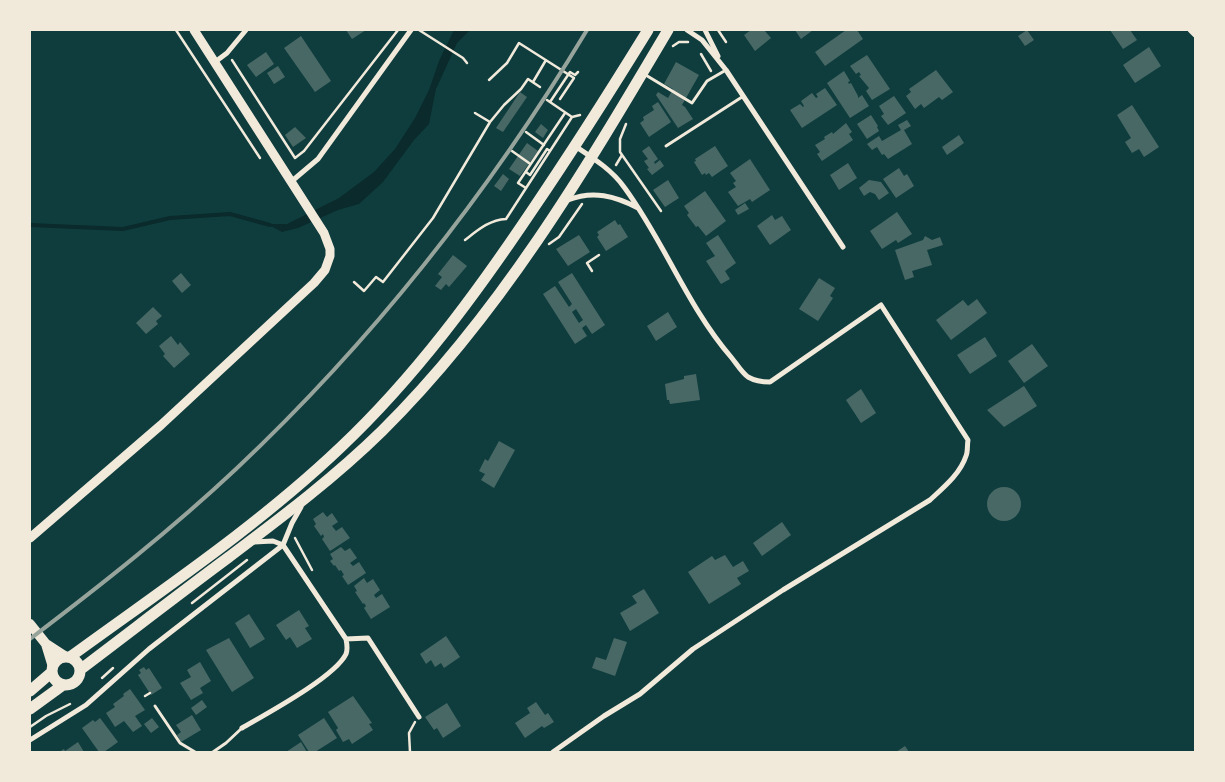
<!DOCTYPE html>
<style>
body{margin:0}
#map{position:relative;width:1225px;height:782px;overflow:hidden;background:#0f3d3e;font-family:"Nunito Sans",sans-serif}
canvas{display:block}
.frame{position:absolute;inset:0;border:31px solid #f1e9da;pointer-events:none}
</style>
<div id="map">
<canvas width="1225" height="782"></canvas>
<div class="frame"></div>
</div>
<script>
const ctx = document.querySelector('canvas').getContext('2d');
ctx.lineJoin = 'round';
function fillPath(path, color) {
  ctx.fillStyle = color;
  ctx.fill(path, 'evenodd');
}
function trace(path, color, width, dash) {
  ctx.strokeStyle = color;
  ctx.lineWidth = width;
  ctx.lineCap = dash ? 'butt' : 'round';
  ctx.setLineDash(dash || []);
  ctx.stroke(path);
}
fillPath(new Path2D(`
 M454 30H470L457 43 442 76 436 89 429 124 414 140 383 182 359 204 338 210 298 228 282 232 267 224H287L339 198 374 172 395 149 415 118 429 90 439 61Z`), '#0a2a2b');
trace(new Path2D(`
 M30 225 123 229 170 218 230 214 270 225`), '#0a2a2b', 4);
fillPath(new Path2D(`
 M346 30H366L352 39Z
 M751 30H764L771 38 755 51 744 35Z
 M795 30H813L801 39Z
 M846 30H857L863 39 825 66 815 52Z
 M1027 30 1034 40 1025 46 1018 36Z
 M1110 30H1130L1137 40 1123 49Z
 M301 36 331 81 315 92 284 48Z
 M1149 47 1161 66 1135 83 1123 65Z
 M266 52 274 64 256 77 247 65Z
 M867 55 890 89 872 100 866 91 869 88 859 76 861 75 859 72 856 74 850 66Z
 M676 62 699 75 682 105 685 107 693 119 678 128 656 95 658 92 668 98 673 89 664 84Z
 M278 66 285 77 274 84 267 73Z
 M936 70 953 92 942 100 939 97 924 108 921 104 915 109 906 96 911 92 909 89Z
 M844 71 850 81 848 82 849 84 851 83 858 96V98L862 95 869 106 850 118 827 83Z
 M825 88 837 105 802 128 790 110 800 104 803 107 804 106 801 101 812 93 816 98 818 97 816 94Z
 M520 92 527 97 503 132 496 128Z
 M894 96 906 113 888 125 881 116 884 114 879 106Z
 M658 102 671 122 649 137 640 123 644 120 643 117 654 110 652 106Z
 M1132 105 1159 147 1144 157 1139 149 1132 153 1125 142 1131 138 1117 115Z
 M871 115 878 126 877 127 879 131 867 139 857 124Z
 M907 120 911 126 904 130 912 144 888 159 884 154 882 155 877 147 872 150 867 144 879 136 882 141 901 130 898 125Z
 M846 123 852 132 849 134 853 140 822 161 817 154 820 152 815 145 825 139 824 137 832 132 833 134Z
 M541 124 548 130 543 138 535 132Z
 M295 127 306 138 293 147 285 135Z
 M959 135 964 143 947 155 942 147Z
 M527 143 538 151 520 176 509 169Z
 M649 146 658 159 654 162 655 164 660 160 664 166 652 175 647 169 649 168 644 161 648 159 642 151Z
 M715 146 728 166 712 177 709 173 706 175 705 173 702 175 694 162 696 161 695 159Z
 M750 159 770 190 752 202 750 199 738 206 728 192 736 187 733 183 736 181 730 173Z
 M848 163 857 178 839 190 830 175Z
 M899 168 904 176 907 174 914 186 896 198 883 179Z
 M503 174 509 179 501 191 494 186Z
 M668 180 679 198 665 207 653 190Z
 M869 180 881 182 889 193 879 200 875 194 870 192 864 196 859 188Z
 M705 191 726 221 706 236 698 226 696 227 687 215 689 213 684 206Z
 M745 203 749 209 738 215 735 210Z
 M897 212 912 234 898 243 896 240 882 249 870 231Z
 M772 215 775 220 782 216 791 230 770 245 757 226Z
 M615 220 618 225 620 224 628 237 606 251 597 237 599 235 597 232Z
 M579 235 590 252 568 266 556 249Z
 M718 235 736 263 725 271 730 279 721 284 706 261 715 256 706 243Z
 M925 236 932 240 940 237 943 245 927 250 932 265 912 271 914 277 905 280 895 250 923 240Z
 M453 255 467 266 449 287 446 284 441 290 435 286 442 277 438 274Z
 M181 273 191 285 182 293 172 281Z
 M572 273 605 325 592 334 586 325 582 328 587 336 575 344 543 294 555 286 569 307 572 304 558 282ZM576 309 583 320 579 323 572 312Z
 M819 278 835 288 830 296 833 298 818 321 799 309Z
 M977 299 987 313 951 340 936 320 963 300 968 306Z
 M153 307 162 316 156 321 158 324 146 334 136 323Z
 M668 312 677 327 656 341 647 326Z
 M171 336 178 345 180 342 190 354 174 368 163 356 165 354 159 346Z
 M985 337 997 356 970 374 957 355Z
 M1032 344 1048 366 1024 383 1008 361Z
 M696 374 700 400 670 404 669 400H667L665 384 684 379V376Z
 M1024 386 1037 406 1004 427 987 410Z
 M861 389 876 413 861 423 846 400Z
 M499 441 515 450 494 488 481 480 485 474 479 471 485 459 488 461Z
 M987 504a17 17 0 1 1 34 0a17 17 0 1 1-34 0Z
 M323 512 327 517 332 513 338 522 332 526 336 531 342 527 350 538 330 551 322 539 324 537 323 534 321 536 314 526 316 524 313 519Z
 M782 522 791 535 762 556 753 543Z
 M341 547 345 551 350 548 357 558 350 563 353 566 359 562 366 573 348 585 342 576 344 575 341 570 339 571 335 565 334 566 330 561 333 559 330 554Z
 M725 555 733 567 743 561 749 571 737 578 741 584 709 604 688 572 712 556 715 560Z
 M364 578 367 583 373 579 380 590 374 595 376 598 382 594 390 607 371 619 364 608 366 606 364 603 363 604 355 592 357 591 354 586Z
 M644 589 659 613 630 631 620 613 637 603 632 596Z
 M299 610 309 626 305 628 312 639 297 648 290 637 286 640 276 625Z
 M249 614 265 639 250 648 235 623Z
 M446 636 460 657 444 668 441 663 435 667 431 660 426 664 420 654Z
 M229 638 254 678 232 692 206 650Z
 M614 638 627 642 615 676 592 668 596 657 606 660Z
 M200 662 211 681 200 688 203 693 191 700 180 683 191 677 187 670Z
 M144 667 146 670 149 668 162 688 151 695 138 675 141 673 139 670Z
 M130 689 145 710 135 716 142 726 133 732 124 721 115 727 106 713 115 707 113 704 124 696 123 694Z
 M353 696 372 723 369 724 373 730 352 744 349 739 343 742 336 730 338 728 328 712Z
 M202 700 207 707 196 715 191 708Z
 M536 702 545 715 548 713 554 722 544 728 542 726 525 738 515 723 530 713 527 708Z
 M447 703 461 726 443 738 437 728 434 730 425 717Z
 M192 715 201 730 181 742 177 735 181 732 176 725Z
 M100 718 118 742 104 752H99L82 728 93 720 95 722Z
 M152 718 159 727 151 733 144 724Z
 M324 718 337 738 315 752H309L298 735Z
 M78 742 84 752H59L64 749 65 751Z
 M301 742 307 752H286Z
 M905 746 909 752H896Z`), '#486865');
trace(new Path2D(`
 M176 30 260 158
 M419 30 463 58 467 63
 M718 30 726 42
 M673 46 679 42H688
 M701 54 711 71
 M232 60 295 158 304 151 398 30
 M489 80 507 63 519 43 574 78 560 99
 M533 82 546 60
 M547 100 572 117 580 115
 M550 102 570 72 575 75 578 72
 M475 113 490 122
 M626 124 620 139V152L661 211
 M526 132 544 145
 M512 151 529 163
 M616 165 622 155
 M526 172 530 175 547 149 550 151
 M526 188 518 183 565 113
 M465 240C478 230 489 220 506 219L572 117
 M549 244 559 237 582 204
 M592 271 587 263 599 255
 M354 282 364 291 376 277 383 282 433 218 490 122 504 105 521 89 528 79 540 87
 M295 538 312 570
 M192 603 247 560
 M102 678 113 668
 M145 696 150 693
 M30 727 46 716 70 704
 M410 752 409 733 415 722`), '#f1e9da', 2.5);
trace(new Path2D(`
 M644 74 692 103 707 81 726 70
 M666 146 742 97
 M155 706 180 743 195 752
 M213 752 226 743 242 728`), '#f1e9da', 3);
trace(new Path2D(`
 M687 30 702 40 726 70 843 247
 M705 30 718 56
 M1190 30 1195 35
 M215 62 227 53 246 30
 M292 181 318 159 411 30
 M568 200C593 190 615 196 638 208
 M283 545 292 523 301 507
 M346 639 368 638 419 717
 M242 728C266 714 335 677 346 654 348 649 347 644 346 639L283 545 273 541 254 542
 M30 740 86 705 149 649 283 545
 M553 752 604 716 640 694 693 649 783 590 930 500C944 487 960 474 966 456 968 452 967 445 968 440L881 305 770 382C763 382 755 381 748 377 742 373 736 363 731 357 687 306 664 241 624 187 612 170 593 158 575 146`), '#f1e9da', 5);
trace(new Path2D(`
 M30 538 161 425 314 283 325 270 330 256V249L324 233 194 30`), '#f1e9da', 9);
trace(new Path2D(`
 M30 624 46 644 66 657
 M46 644 53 667`), '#f1e9da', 10);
trace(new Path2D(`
 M52 671a14 14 0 1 1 28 0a14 14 0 1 1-28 0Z
 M70 657C162 590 258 526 341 447 415 377 476 294 533 209 573 150 611 90 648 30
 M81 669C130 632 179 594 229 557 282 517 334 478 382 431 500 314 584 172 668 30
 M30 691 52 672
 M30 709 63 685`), '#f1e9da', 11);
trace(new Path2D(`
 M30 639C101 585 171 530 236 469 373 340 490 191 587 30`), '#97a49c', 4);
</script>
